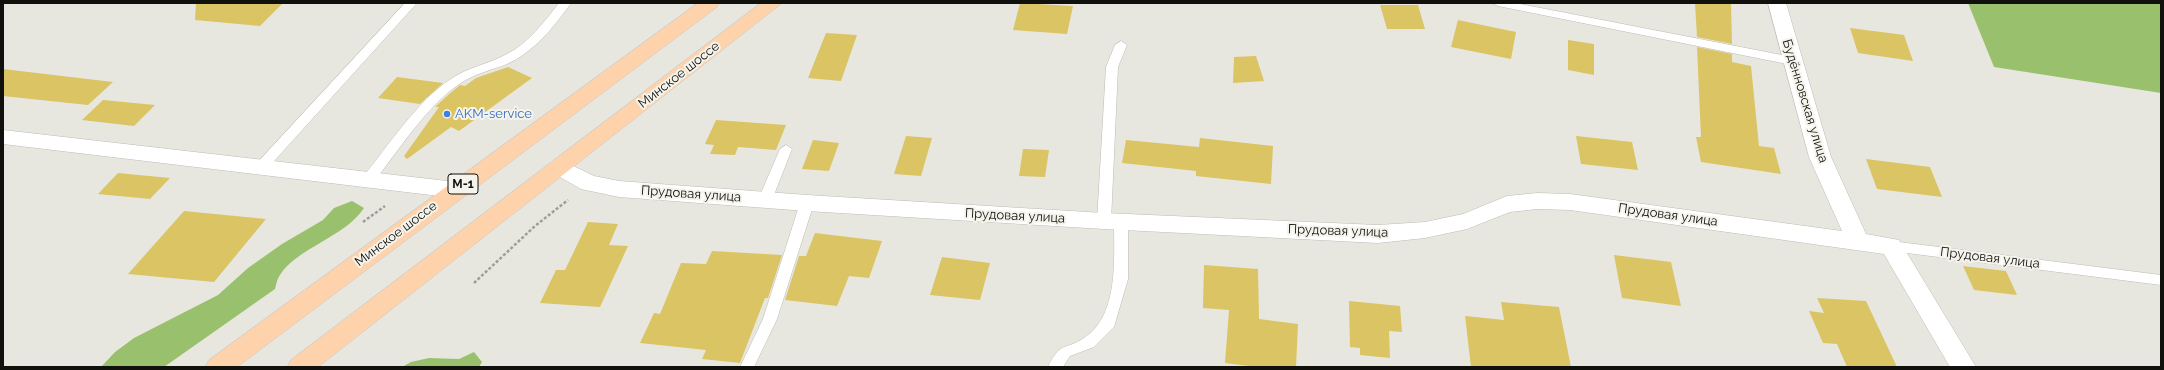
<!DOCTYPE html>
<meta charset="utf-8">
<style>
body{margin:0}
#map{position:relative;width:2164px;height:370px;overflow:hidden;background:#e8e7df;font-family:Raleway,sans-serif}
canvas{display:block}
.frame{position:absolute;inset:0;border:4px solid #10100d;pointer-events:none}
</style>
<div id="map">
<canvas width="2164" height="370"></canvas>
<div class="frame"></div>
</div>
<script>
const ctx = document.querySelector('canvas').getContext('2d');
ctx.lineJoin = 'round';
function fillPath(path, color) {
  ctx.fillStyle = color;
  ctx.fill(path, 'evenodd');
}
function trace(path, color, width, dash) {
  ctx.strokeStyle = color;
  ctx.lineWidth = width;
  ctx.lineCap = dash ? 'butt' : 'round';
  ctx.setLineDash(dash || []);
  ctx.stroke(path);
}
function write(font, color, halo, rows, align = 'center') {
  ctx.font = font + ' Raleway,sans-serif';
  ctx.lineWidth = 4;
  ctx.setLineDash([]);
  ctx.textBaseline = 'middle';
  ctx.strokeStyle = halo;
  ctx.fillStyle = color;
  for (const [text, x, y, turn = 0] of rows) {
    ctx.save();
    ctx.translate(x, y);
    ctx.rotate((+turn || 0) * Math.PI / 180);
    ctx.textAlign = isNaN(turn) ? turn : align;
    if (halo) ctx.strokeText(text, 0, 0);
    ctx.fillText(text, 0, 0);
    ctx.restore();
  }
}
fillPath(new Path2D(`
 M1968 3H2161V93L1994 67Z
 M352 201 364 208C345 237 297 248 280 275 277 279 276 285 275 289L164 367H101L115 352 134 338 218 295 248 268 282 244 323 220 334 208Z
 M474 352 482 362 479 367H402L411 362 429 358 459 359Z`), '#99c16d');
fillPath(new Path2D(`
 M196 3H283L260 26 195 20Z
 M1020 3 1073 6 1067 34 1013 30Z
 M1695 3H1731L1732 44 1697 37Z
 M1380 5H1418L1425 29H1387Z
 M1458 20 1516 32 1511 59 1451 47Z
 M1850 28 1904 35 1913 61 1858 53Z
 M826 33 857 35 841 81 808 78Z
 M1568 40 1594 44V75L1568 70Z
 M1697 47 1732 54V62L1751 66 1759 146 1774 148 1781 174 1701 162 1696 137H1701Z
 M1256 56 1264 81 1233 83 1234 57Z
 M508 67 532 78 459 131 451 127 407 159 404 156 439 107H435L448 95 460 85 465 86 476 78Z
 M3 69 113 82 88 105 3 96Z
 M397 77 443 83 420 104 378 98Z
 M103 100 155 105 134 126 82 120Z
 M716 120 786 125 776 150 738 147 735 155 710 154 714 145 705 144Z
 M906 136 932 138 921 176 894 174Z
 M1576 136 1632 142 1638 170 1581 164Z
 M1200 138 1273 146 1271 184 1196 176V171L1122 163 1126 140 1199 147Z
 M813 140 839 143 829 171 802 169Z
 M1023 149 1049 150 1045 177 1019 176Z
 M1866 159 1930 167 1942 197 1877 189Z
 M118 173 170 178 150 199 98 194Z
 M184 211 266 219 214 282 128 274Z
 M588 222 618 224 609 245 628 246 600 307 540 303 556 270H565Z
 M815 233 882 241 869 278 849 276 837 306 785 300 799 256H806Z
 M712 251 782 255 768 298H765L740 363 702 359 706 350 640 343 654 313 660 314 681 263 706 264Z
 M1614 255 1671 262 1681 306 1622 298Z
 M942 257 990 263 980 300 930 295Z
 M1204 265 1258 269 1259 319 1298 324 1296 367H1257L1225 363 1229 310 1203 308Z
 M1963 266 2006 271 2017 295 1974 290Z
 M1817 298 1866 301 1897 367H1847L1837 344 1823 343 1809 311 1824 313Z
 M1349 301 1400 306 1402 332 1389 331 1390 358 1360 355V348L1350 347Z
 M1501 302 1559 307 1571 367H1471L1465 316 1504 320Z`), '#dac464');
const service = new Path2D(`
 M405 3H417L266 170H256L255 167 256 164Z
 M559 3H571C554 27 534 52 507 64 491 70 474 74 459 84 426 107 398 151 373 183H363L362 180 363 177C389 145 417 101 451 79 468 67 489 64 507 54 529 43 544 22 559 3Z
 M1492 3H1515L1792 57 1798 61 1792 65 1498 6Z
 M1121 41 1127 45 1118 67 1111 221 1109 225H1099L1097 221 1106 67 1115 45Z
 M786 145 792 149 772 200 770 203H760L758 200 780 149Z
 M807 198 812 200 814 203 777 319 754 367H740L763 319 800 203 802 200Z
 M1121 217 1126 218 1128 222V279L1114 327 1094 347 1070 356 1063 367H1048C1061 340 1065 351 1084 338 1119 316 1114 258 1114 222L1116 218Z
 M1891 241 2161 275V285L1891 251 1886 250 1884 246 1886 242Z`);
const minor = new Path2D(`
 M1768 3H1786L1831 157 1866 234 1899 240 1976 367H1950L1884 254 1570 210 1537 209 1510 212 1467 229 1425 238 1378 243 1104 229 807 211 619 197 581 189 551 172 548 167 551 162 559 159 594 176 619 181 807 195 1104 213 1378 225 1425 222 1463 214 1507 196 1537 193 1570 194 1842 231 1809 157Z
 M3 130 456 182 464 184 467 190 464 196 456 198 3 144Z`);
const trunk = new Path2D(`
 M698 3H719L717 7 237 367H205L209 360Z
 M761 3H782L318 367H287L291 360Z`);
trace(service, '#bdbbb4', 1);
trace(minor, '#bdbbb4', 1);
trace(trunk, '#c6c6c5', 1);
trace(new Path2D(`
 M363 222 385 206
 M474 283 535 226 568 200`), '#9e9d97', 2.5, [3, 2]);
fillPath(service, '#fff');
fillPath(minor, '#fff');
fillPath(trunk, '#fed2ab');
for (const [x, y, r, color] of [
 [447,114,4,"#3f7fe0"]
]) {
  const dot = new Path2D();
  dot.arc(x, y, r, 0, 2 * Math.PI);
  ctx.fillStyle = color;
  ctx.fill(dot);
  trace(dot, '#f5f4ec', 1.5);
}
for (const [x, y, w] of [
 [463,184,30]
]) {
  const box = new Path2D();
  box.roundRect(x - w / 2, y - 10, w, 20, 3);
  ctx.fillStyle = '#f5f4ec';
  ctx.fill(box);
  trace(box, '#10100d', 1);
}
write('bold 12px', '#10100d', null, [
 ["М-1",463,184]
]);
write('13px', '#10100d', '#f5f4ec', [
 ["Минское шоссе",679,75,-38],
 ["Будённовская улица",1805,101,73],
 ["Прудовая улица",691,194,4],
 ["Прудовая улица",1668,215,8],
 ["Прудовая улица",1015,216,3],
 ["Прудовая улица",1338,231,2],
 ["Минское шоссе",396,234,-37],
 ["Прудовая улица",1990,258,7]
]);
write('13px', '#366cbe', '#f5f4ec', [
 ["AKM-service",455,114]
], 'left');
</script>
